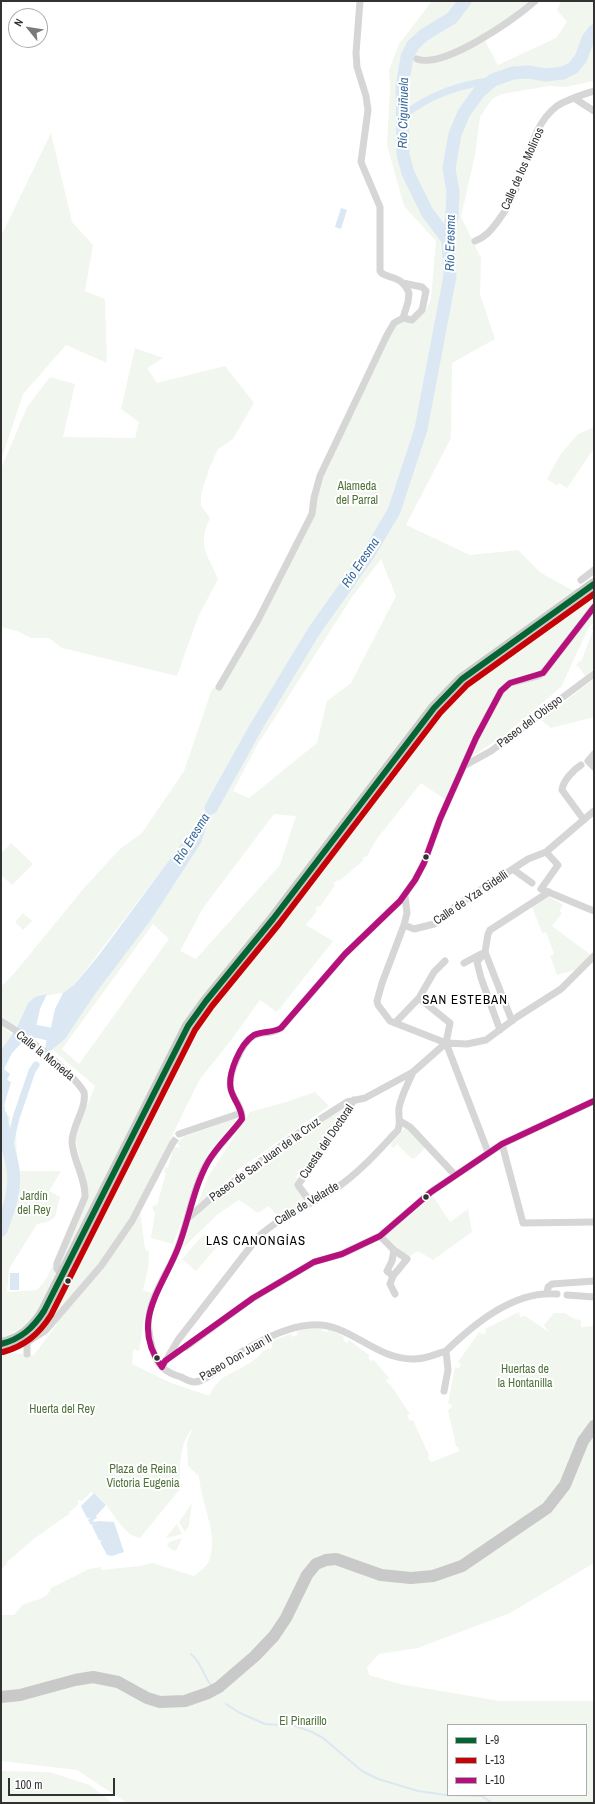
<!DOCTYPE html>
<meta charset="utf-8">
<style>
body{margin:0}
#map{position:relative;width:595px;height:1804px;overflow:hidden;background:#fff;font-family:"Archivo Narrow",sans-serif}
canvas{display:block}
.frame{position:absolute;inset:0;border:2px solid #323232;pointer-events:none}
.legend{position:absolute;left:447px;top:1724px;width:140px;height:72px;box-sizing:border-box;background:#fff;border:1px solid #adadad;margin:0;padding:5px 7px;list-style:none;font-size:12px;color:#323232}
.legend li{display:flex;align-items:center;gap:8px;height:20px}
.legend b{width:20px;border:1px solid #adadad}
.north{position:absolute;left:8px;top:8px;width:40px;height:40px;box-sizing:border-box;background:#fff;border:1px solid #adadad;border-radius:50%;rotate:300deg;font-size:11px;font-weight:700;line-height:16px;text-align:center;color:#323232}
.north::after{content:'';display:block;margin:auto;width:14px;height:18px;background:#7a7a7a;clip-path:polygon(50% 0,100% 100%,50% 72%,0 100%)}
.scale{position:absolute;left:8px;top:1778px;width:107px;height:18px;box-sizing:border-box;border:2px solid #323232;border-top:0;padding-left:5px;font-size:12px;line-height:14px;white-space:nowrap;color:#323232;-webkit-text-stroke:3px #fff;paint-order:stroke}
</style>
<div id="map">
<canvas width="595" height="1804"></canvas>
<div class="frame"></div>
<ul class="legend">
<li><b style="height:5px;background:#046532"></b>L-9</li>
<li><b style="height:5px;background:#c40207"></b>L-13</li>
<li><b style="height:5px;background:#b6107d"></b>L-10</li>
</ul>
<div class="north">N</div>
<div class="scale">100 m</div>
</div>
<script>
const ctx = document.querySelector('canvas').getContext('2d');
ctx.lineJoin = 'round';
function fillPath(path, color) {
  ctx.fillStyle = color;
  ctx.fill(path, 'evenodd');
}
function trace(path, color, width, dash) {
  ctx.strokeStyle = color;
  ctx.lineWidth = width;
  ctx.lineCap = dash ? 'butt' : 'round';
  ctx.setLineDash(dash || []);
  ctx.stroke(path);
}
function write(font, color, halo, rows, align = 'center') {
  ctx.font = font + ' "Archivo Narrow",sans-serif';
  ctx.lineWidth = 4;
  ctx.setLineDash([]);
  ctx.textBaseline = 'middle';
  ctx.strokeStyle = halo;
  ctx.fillStyle = color;
  for (const [text, x, y, turn = 0] of rows) {
    ctx.save();
    ctx.translate(x, y);
    ctx.rotate((+turn || 0) * Math.PI / 180);
    ctx.textAlign = isNaN(turn) ? turn : align;
    if (halo) ctx.strokeText(text, 0, 0);
    ctx.fillText(text, 0, 0);
    ctx.restore();
  }
}
fillPath(new Path2D(`
 M432 1H529L484 39 498 65 556 38 567 22 557 10 561 1H594V81L565 87 549 86 502 94 492 99 480 117 475 155 461 217 481 258 480 294 495 339 452 363 451 438 406 525 470 555 518 550 541 573 572 590 594 584V622L589 627 561 687 502 737 466 760 446 800 421 783 376 840 367 856 362 858 364 860 339 881 337 880 333 884 335 885 320 907 318 906 315 909 317 911 306 925 333 941 277 1012 260 1000 229 1043 200 1079 139 1202 145 1249 149 1252 148 1269 143 1290 152 1293C143 1311 143 1332 139 1351L133 1349 132 1364 169 1382 209 1396C221 1371 237 1374 255 1359 263 1353 261 1350 272 1348V1341L291 1334 292 1337 297 1335V1332L314 1327 322 1328V1331L327 1332 329 1329 344 1337 343 1340 347 1343 349 1340 370 1356 368 1358 371 1361 374 1360 389 1378 386 1380 389 1385 390 1384 410 1414 407 1415 410 1421 413 1420 429 1455 428 1459 432 1462 459 1451V1448L456 1446 448 1410 452 1407 451 1404H448L455 1367 459 1369 461 1364 458 1362 480 1331 481 1334H484L486 1332 485 1329 519 1312 520 1317 525 1316 549 1332 544 1325 554 1313H565L574 1319 581 1320V1327L594 1326V1563L510 1613 418 1648 379 1654 367 1667 369 1675 400 1684 499 1701H594V1803H127L77 1770 1 1761V1615H14C17 1612 20 1607 23 1605 32 1600 48 1600 51 1588L89 1569 101 1567V1570L140 1566 152 1563 194 1576C200 1571 208 1566 210 1558 218 1533 201 1503 199 1476L188 1466 187 1442 193 1428C178 1444 180 1468 180 1489L140 1538C119 1535 111 1501 91 1492L82 1501 78 1500V1505L71 1511H69V1514L35 1538 7 1562V1564L1 1569V1352L34 1355 57 1324 37 1319 1 1339V1126L2 1131 4 1114 10 1116V1127L16 1129 17 1171H61L49 1191 60 1197 55 1217 47 1222 37 1224 9 1269 7 1292 37 1290 47 1278 86 1191 75 1135 95 1086 52 1049 65 1039 95 993 151 920 201 843 219 795 74 985 63 993 35 997 25 1009 17 1027 1 1016V987L17 970 84 888 120 849 142 833 184 771 212 689 219 687 312 514 314 498 394 323C412 317 424 319 431 299L436 241 404 206 387 145 390 86 389 70 399 44ZM381 559 396 596 351 683 327 701 317 743 249 798 233 791 256 747 352 597ZM274 814 296 816 280 865 196 959 180 951 203 908ZM153 924 169 939 79 1064 62 1049ZM448 1725H586V1795H448Z
 M51 133 72 222 93 245 85 291 105 299 107 363 66 345 23 394 1 460V236Z
 M135 348 163 358 147 368 157 383 225 366 254 403 233 439 218 449 209 469 201 494V506L210 518C197 546 207 553 218 579L198 617 177 676 62 648 49 638H31L17 631 1 627V469L27 407 50 377 75 384 63 437 135 438 139 422 121 409Z
 M592 428 594 429V448L567 488 559 483 557 486 547 479 560 455 578 434Z
 M594 624V669L585 676 579 667 576 666 579 661 581 662 593 630 591 629Z
 M594 679V717L551 728 541 720Z
 M11 843 33 864 12 885 1 875V854Z
 M548 896 563 905 559 911 562 913 552 926 591 955 578 969 557 975 550 956 554 954 546 932 542 933 532 907Z
 M23 913 32 921 23 930 15 922Z
 M1 1025 12 1034 1 1054Z
 M315 1092 329 1106 239 1169 205 1200 198 1203 208 1177 250 1112 286 1102Z
 M344 1109 315 1154 296 1177 313 1197 279 1218 269 1206 258 1213 239 1200 218 1214 180 1251 188 1221 220 1192 304 1132Z
 M234 1119 236 1122C225 1135 210 1148 202 1163 190 1188 184 1218 173 1244L151 1238 155 1213 152 1208 153 1206 157 1205 166 1173H164L165 1167 168 1168 174 1146 179 1148 180 1146 177 1143 183 1137Z
 M406 1127 426 1147 415 1158H411L397 1144 393 1148 390 1145Z
 M433 1196 450 1222 468 1209 472 1232 433 1260 418 1251 408 1257 385 1236Z
 M203 1235 217 1247 196 1271 182 1259Z
 M192 1503 189 1525 185 1532 179 1522Z
 M177 1524 182 1534 167 1538 166 1537Z
 M182 1538 176 1551H174L167 1546 169 1542Z
 M1 1771 49 1772 90 1785 112 1803H1Z`), '#f1f6ee');
fillPath(new Path2D(`
 M341 208 347 210 341 229 335 227Z
 M219 793 201 843 151 920 95 994 65 1039 49 1052 45 1049 48 1031 50 1032 55 1009 63 993 74 985 99 955Z
 M47 994 40 1009 34 1036H28L12 1053 4 1069 10 1074 7 1080 11 1082 4 1106 5 1107 3 1132 1 1126 2 1049 17 1027 28 1003 35 997Z
 M10 1273H19V1290H10Z
 M94 1493 106 1505 96 1516 97 1518 93 1520 94 1522 99 1521 114 1522 124 1552 112 1556 107 1555 100 1542 102 1541 99 1540 92 1526 93 1524 91 1525 88 1520 90 1518H87L81 1506Z`), '#dbe8f4');
trace(new Path2D(`
 M191 1654C203 1665 202 1673 210 1684
 M226 1704 240 1713 265 1724 295 1726 312 1732 323 1738 362 1771 378 1779 418 1791 446 1795 482 1796 492 1803`), '#dbe8f4', 2);
trace(new Path2D(`
 M403 116C430 94 460 85 493 80
 M8 1152 16 1118 32 1071 36 1065`), '#dbe8f4', 7);
trace(new Path2D(`
 M448 240 427 212 408 173 403 155 402 87 407 57 413 45 424 35 452 18 465 1
 M211 808 256 727 314 631 368 555 394 511 421 429 450 276 448 240 452 215 453 192 449 168 455 134 464 113 479 92 493 80 513 73 528 72 546 75 563 73 573 68 581 58 588 39 594 31
 M19 1035C28 1027 42 1033 53 1035L61 1029
 M1 1116C3 1136 11 1152 13 1170 16 1192 8 1211 1 1230`), '#dbe8f4', 13);
trace(new Path2D(`
 M172 1144 179 1134`), '#d6d6d6', 7, [7, 3.5]);
trace(new Path2D(`
 M360 1 356 53 357 67 366 96 368 110 361 162 380 207V271C385 280 400 272 409 293L408 302 403 318
 M417 59C444 69 513 20 535 1
 M574 98 594 111
 M475 241C486 237 491 230 498 221 507 209 514 196 519 181 529 156 534 123 557 106 568 99 582 95 594 91
 M403 283 422 287 426 291 422 310 412 320 403 318
 M581 580 594 570
 M219 687 258 620 312 514 314 498 320 476 387 335 394 323 403 318
 M594 754 588 761 594 767
 M581 765C573 770 563 781 562 790L584 820
 M464 766 491 751 594 674
 M546 852 558 865 541 889 594 911
 M514 870 532 883
 M405 896 407 913 404 925 382 983 377 1001 378 1005 390 1021 446 1043 467 1044 486 1040 517 1017 561 989 594 956
 M404 925 414 929 434 924 456 906 528 859 546 852 594 811
 M485 952 512 1021
 M464 963 481 954
 M1 1021C23 1034 71 1071 84 1092 87 1109 72 1125 72 1142 73 1161 86 1178 85 1197L57 1263V1269L63 1275
 M395 1023 419 998 434 972 445 961
 M500 1030 481 978 477 962 485 952 488 934 490 930 549 892
 M446 1043 488 1152
 M400 1121 410 1127 455 1175
 M179 1134 241 1113
 M502 1144 523 1223 594 1222
 M310 1202 298 1185 354 1100
 M188 1218 210 1199 297 1134 347 1102 365 1098 413 1072 446 1043 450 1023 419 998
 M380 1236 394 1250 392 1261 387 1271 393 1276 407 1259 394 1250
 M393 1276 390 1284 395 1294
 M547 1294 548 1287 552 1284 594 1281
 M567 1295 594 1297
 M15 1340 29 1341 46 1330 101 1266 132 1221 172 1144
 M186 1347 253 1298 314 1262 342 1254 380 1236 431 1192 502 1144 594 1101
 M446 1351C436 1354 426 1359 414 1359 374 1360 349 1321 310 1325 287 1327 263 1339 243 1351 231 1358 208 1381 195 1382 190 1382 185 1379 181 1377 174 1375 167 1372 162 1367 151 1357 146 1324 150 1310 155 1288 171 1268 178 1247 188 1220 192 1191 205 1166 215 1148 231 1135 242 1119 243 1108 234 1100 231 1090 227 1076 242 1041 255 1035 265 1030 269 1036 281 1028L345 954 400 901 415 880 424 863 440 819 476 738 501 691 510 683 537 676 543 673 594 607
 M27 1354V1341
 M162 1367 178 1340 258 1237C283 1214 312 1205 338 1187 361 1171 379 1150 398 1130 401 1123 398 1116 399 1108 401 1096 408 1084 413 1072
 M444 1391 448 1370 446 1351C475 1323 515 1290 557 1294`), '#d6d6d6', 7);
trace(new Path2D(`
 M1 1344C21 1340 34 1328 44 1311L188 1026 206 1001 273 919 434 708 462 679 594 584
 M1 1697 20 1695 75 1680 93 1677 118 1682 147 1698 160 1702 185 1701 208 1693 219 1687 255 1656 274 1636 286 1618 307 1575 316 1564 326 1560 336 1559 381 1575 411 1578 433 1576 462 1566 547 1508 565 1485 583 1441 594 1426`), '#c9c9c9', 12);
trace(new Path2D(`
 M1 1344C21 1339 33 1328 44 1311L188 1026 206 1001 273 919 434 708 462 679 594 584`), '#046532', 6);
trace(new Path2D(`
 M3 1352C25 1346 39 1334 51 1315L195 1030 212 1006 279 924 440 713 467 685 594 594`), '#c40207', 6);
trace(new Path2D(`
 M594 607 543 673 510 683 501 691 476 738 440 819 424 863 415 880 400 901 345 954 281 1028C272 1033 263 1031 254 1035 240 1044 227 1074 231 1090 234 1101 242 1108 242 1119 231 1134 217 1146 208 1162 193 1189 189 1220 178 1248 162 1289 129 1323 162 1367L165 1361 253 1298 314 1262 342 1254 380 1236 431 1192 502 1144 594 1101`), '#b6107d', 6);
for (const [x, y, r, color] of [
 [426,857,3.5,"#323232"],
 [426,1197,3.5,"#323232"],
 [68,1281,3.5,"#323232"],
 [157,1358,3.5,"#323232"]
]) {
  const dot = new Path2D();
  dot.arc(x, y, r, 0, 2 * Math.PI);
  ctx.fillStyle = color;
  ctx.fill(dot);
  trace(dot, '#fff', 1.5);
}
write('12px', '#323232', '#fff', [
 ["Calle de los Molinos",523,169,-66],
 ["Paseo del Obispo",530,722,-37],
 ["Calle de Yza Gidelli",471,898,-34],
 ["Calle la Moneda",45,1056,39],
 ["Cuesta del Doctoral",327,1142,-56],
 ["Paseo de San Juan de la Cruz",265,1160,-36],
 ["Calle de Velarde",307,1204,-31],
 ["Paseo Don Juan II",236,1358,-30]
]);
write('12px', '#4f723a', '#fff', [
 ["Alameda",357,487],
 ["del Parral",357,501],
 ["Jardín",34,1197],
 ["del Rey",34,1211],
 ["Huertas de",525,1370],
 ["la Hontanilla",525,1384],
 ["Huerta del Rey",62,1410],
 ["Plaza de Reina",143,1470],
 ["Victoria Eugenia",143,1484],
 ["El Pinarillo",303,1722]
]);
write('italic 13px', '#386a9c', '#fff', [
 ["Río Ciguiñuela",404,113,-89],
 ["Río Eresma",451,243,-89],
 ["Río Eresma",361,563,-56],
 ["Río Eresma",192,839,-58]
]);
ctx.letterSpacing = '1px';
write('13px', '#000', '#fff', [
 ["SAN ESTEBAN",465,1001],
 ["LAS CANONGÍAS",256,1242]
]);
ctx.letterSpacing = '0px';
</script>
